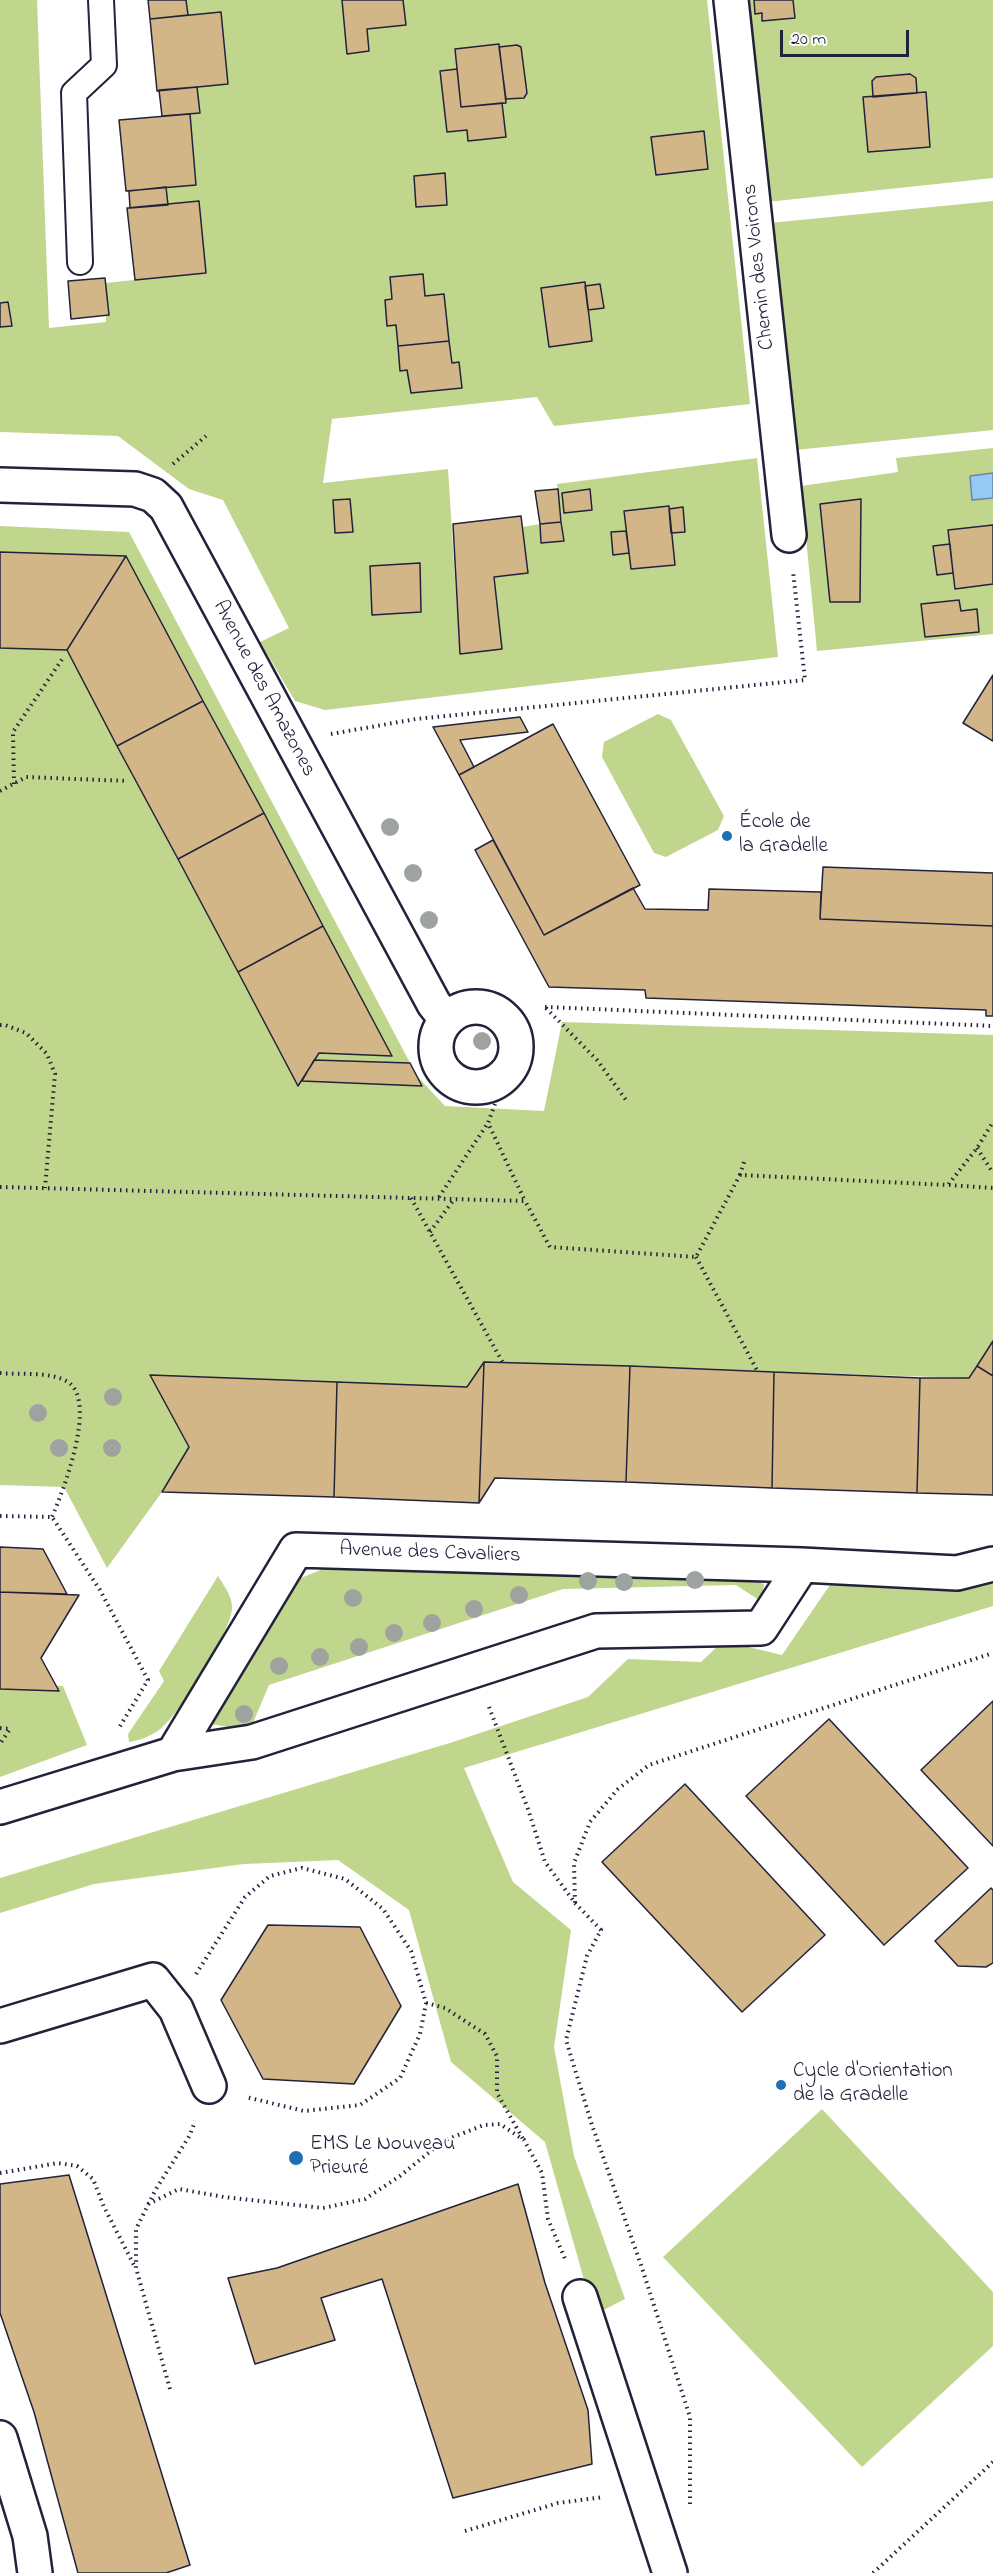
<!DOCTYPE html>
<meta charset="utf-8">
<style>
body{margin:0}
#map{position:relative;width:993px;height:2573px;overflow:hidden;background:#fff;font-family:"Indie Flower",sans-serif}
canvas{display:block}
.scale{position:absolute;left:780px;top:30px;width:129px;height:27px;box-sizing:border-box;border:3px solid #22223b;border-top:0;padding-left:8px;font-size:18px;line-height:21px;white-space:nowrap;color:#22223b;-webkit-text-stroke:4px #fff;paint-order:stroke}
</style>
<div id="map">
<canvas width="993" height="2573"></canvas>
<div class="scale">20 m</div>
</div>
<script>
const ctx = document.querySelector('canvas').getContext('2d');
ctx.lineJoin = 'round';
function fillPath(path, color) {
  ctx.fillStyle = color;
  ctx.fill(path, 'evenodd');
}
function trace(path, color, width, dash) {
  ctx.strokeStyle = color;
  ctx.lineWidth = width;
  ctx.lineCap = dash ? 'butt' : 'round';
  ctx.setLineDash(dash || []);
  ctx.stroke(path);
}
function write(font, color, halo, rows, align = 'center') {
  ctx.font = font + ' "Indie Flower",sans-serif';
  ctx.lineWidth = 4.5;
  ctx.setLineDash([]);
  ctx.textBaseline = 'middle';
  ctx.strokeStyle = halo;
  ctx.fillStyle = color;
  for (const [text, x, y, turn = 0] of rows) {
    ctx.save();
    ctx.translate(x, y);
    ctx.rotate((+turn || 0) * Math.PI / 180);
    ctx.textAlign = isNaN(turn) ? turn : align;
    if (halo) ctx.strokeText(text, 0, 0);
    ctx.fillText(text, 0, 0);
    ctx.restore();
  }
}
fillPath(new Path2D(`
 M0 0H37L49 328 106 322V283L206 272 199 201 168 205 166 187 196 185 190 114 200 112 197 87 228 83 221 13 188 15 186 0H707L750 404 554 426 537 397 332 419 323 483 448 469 460 657V654L502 649 494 577 528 572 522 527 540 524 542 543 564 540 557 484 757 458 778 657 325 710 295 701 260 642 289 628 223 500 189 489 118 436 0 432Z
 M745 0H993V178L767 202Z
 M993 201V430L795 450 770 223Z
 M993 448V634L817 651 801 486 898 472 896 458Z
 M0 526 129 532 417 1076 445 1106 544 1111 562 1022 993 1035V1341L969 1378 774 1372 467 1387 151 1375 189 1447 162 1492 107 1568 64 1487 0 1485Z
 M658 714 671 720 724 816 718 830 666 857 654 853 602 757 604 742Z
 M340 1562 743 1576 764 1584 762 1602 736 1585 563 1589 269 1685 250 1730 209 1724 301 1578Z
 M218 1576C224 1586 233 1597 232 1609 230 1633 178 1717 159 1730 149 1737 140 1740 129 1742L128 1734 164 1681 159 1671Z
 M834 1579 993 1584V1606L464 1768 513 1882 571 1930 554 2047 574 2156 625 2299 594 2315 545 2142 451 2062 409 1910 338 1860 244 1864 94 1884 0 1913V1878L453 1742 588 1697 628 1659 701 1662 723 1641 782 1655Z
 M0 1685 63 1686 87 1745 0 1777Z
 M822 2109 993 2292V2346L862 2467 663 2257Z`), '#c0d68c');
const water = new Path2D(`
 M993 473V498L972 500 970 476Z`);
fillPath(water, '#96c9f3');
trace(water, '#6886a9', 1.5);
const building = new Path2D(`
 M148 0H186L188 15 150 19Z
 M342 0H403L406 25 367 29 369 51 347 54Z
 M754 0H793L795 18 762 21V13L755 14Z
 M221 12 228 84 157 91 150 19Z
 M499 44 506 103 461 107 455 49Z
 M517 45 521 47 527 93 524 98 506 99 499 47Z
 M457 69 461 107 502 103 506 137 468 141 467 130 447 132 440 71Z
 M910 74 916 78 917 93 873 97 872 81 876 77Z
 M197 87 200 113 162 116 159 90Z
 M926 92 930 147 868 152 863 97Z
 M190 114 196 185 126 191 119 120Z
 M704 131 708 169 656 175 651 137Z
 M445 173 447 205 416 207 414 176Z
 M166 187 168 205 130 208 129 191Z
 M199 201 206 273 135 280 127 208Z
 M423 274 425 296 444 294 449 341 398 346 396 325 387 326 385 300 392 299 390 277Z
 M105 278 109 315 71 319 68 281Z
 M585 282 592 341 549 347 541 288Z
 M600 284 604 308 588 310 585 286Z
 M8 302 12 326 0 327V303Z
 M449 341 452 363 459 362 462 388 411 393 407 370 400 371 398 346Z
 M558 489 561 522 540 524 535 491Z
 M590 489 592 510 564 513 562 493Z
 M350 499 353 532 335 533 333 500Z
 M861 499 860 602H830L820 504Z
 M669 506 675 565 631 569 624 511Z
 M683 507 685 532 671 533 669 509Z
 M521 516 528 573 494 577 502 649 460 654 453 524Z
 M561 522 564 541 541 543 540 524Z
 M993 525V584L955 589 948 530Z
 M626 531 629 553 613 555 611 532Z
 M950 544 953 573 937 575 933 546Z
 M0 552 126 556 67 650 0 648Z
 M126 556 203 701 117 746 67 650Z
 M420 563 421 612 372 615 370 566Z
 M959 600 961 611 977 609 979 632 925 637 921 604Z
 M993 675V741L963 723Z
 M203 701 264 813 178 859 117 746Z
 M520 717 528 732 460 740 474 767 459 775 433 727Z
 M553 724 640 885 544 935 459 775Z
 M264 813 323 926 238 972 178 859Z
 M493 840 544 935 633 888 645 909 708 910 709 889 821 892 820 919 993 926V1016H986V1010L646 998 645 990 549 987 475 850Z
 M823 867 993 873V926L820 919Z
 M323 926 392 1056 319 1053 298 1086 238 972Z
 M314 1060 410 1063 422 1086 302 1081Z
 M993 1341V1376L977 1366Z
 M484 1362 479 1503 334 1497 337 1382 467 1387Z
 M484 1362 630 1366 626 1482 495 1478 479 1503Z
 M630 1366 774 1372 772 1488 626 1482Z
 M977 1366 993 1376V1495L917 1493 920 1378H969Z
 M774 1372 920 1378 917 1493 772 1488Z
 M150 1375 337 1382 334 1497 162 1492 189 1447Z
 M0 1547 43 1549 67 1594 0 1592Z
 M0 1592 79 1595 41 1658 59 1691 0 1689Z
 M993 1701V1846L921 1770Z
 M829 1719 968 1868 884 1945 746 1796Z
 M685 1784 825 1935 742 2012 602 1862Z
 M991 1888 993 1890V1963L986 1967 958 1966 935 1941Z
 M268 1925 360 1927 401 2006 354 2084 263 2079 221 2000Z
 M69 2175 190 2565 166 2573H78L34 2412 0 2313V2184Z
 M518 2184 545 2283 588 2410 592 2464 453 2498 382 2279 321 2298 335 2340 255 2364 228 2278 277 2268Z`);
fillPath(building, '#d3b688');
trace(building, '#22223b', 1.5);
const service = new Path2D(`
 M80 262 74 93 104 65 101 0`);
const minor = new Path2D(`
 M731 0 789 535
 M0 485 135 489 153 495 166 507 434 1004 446 1019
 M436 1047a40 40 0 1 1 80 0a40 40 0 1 1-80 0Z
 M173 1754 296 1550 802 1565 957 1573 993 1564
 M0 1807 173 1754 252 1742 596 1631 761 1628 802 1565
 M0 2026 153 1980 176 2009 209 2086
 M580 2297 670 2573
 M0 2438 30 2536 35 2573`);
trace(service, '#22223b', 28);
trace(minor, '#22223b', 38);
trace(new Path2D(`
 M173 464 206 436
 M331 734 416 719 805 680 793 571
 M14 784 13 732 63 658
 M0 791 26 777 128 781
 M545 1007 993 1026
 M546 1008 597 1060 626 1100
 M0 1025H5L26 1033 47 1054 55 1074 45 1188
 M495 1104 488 1123 525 1201
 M977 1148 993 1173
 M740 1175 745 1159
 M949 1185 993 1188
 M0 1187 525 1201 550 1247 696 1257 740 1175 948 1185 977 1148 993 1122
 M439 1197 488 1123
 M411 1198 503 1363
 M430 1232 455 1198
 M696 1257 758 1372
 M0 1373C20 1375 50 1371 68 1382 98 1402 63 1491 52 1517
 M0 1516 52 1517 100 1590 148 1680 119 1728
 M489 1707 528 1809 545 1862 575 1903 574 1863 590 1822 618 1789 649 1765 993 1653
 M0 1728 10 1729 0 1744
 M575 1903 601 1930 587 1956 566 2040 592 2125 641 2265 690 2417V2504
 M196 1974 245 1897 270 1876 302 1868 345 1879 383 1909 411 1951 426 2003 420 2034 400 2078 360 2105 304 2111 246 2097
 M426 2003 445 2008 485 2034 497 2056V2093L523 2139
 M0 2173 58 2163 77 2166 93 2179 104 2207 135 2267
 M148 2204 179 2189 224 2197 323 2208 365 2199 400 2176 443 2141 484 2125 500 2124 524 2140 542 2173 548 2219 566 2261
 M170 2389 136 2268V2229L156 2189 190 2135 195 2121
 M465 2531 558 2503 604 2497
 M873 2573 993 2462`), '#22223b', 4, [1.5, 4.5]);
trace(service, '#fff', 24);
trace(minor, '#fff', 33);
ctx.fillStyle = '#9fa3a0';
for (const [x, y] of [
 [390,827],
 [413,873],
 [429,920],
 [482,1041],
 [113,1397],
 [38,1413],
 [59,1448],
 [112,1448],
 [695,1580],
 [588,1581],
 [624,1582],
 [519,1595],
 [353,1598],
 [474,1609],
 [432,1623],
 [394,1633],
 [359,1647],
 [320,1657],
 [279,1666],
 [244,1714]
]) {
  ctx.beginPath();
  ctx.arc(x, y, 9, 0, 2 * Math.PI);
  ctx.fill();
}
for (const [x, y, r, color] of [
 [727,836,6,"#1f6fb2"],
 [781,2085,6,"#1f6fb2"],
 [296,2158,8,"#1f6fb2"]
]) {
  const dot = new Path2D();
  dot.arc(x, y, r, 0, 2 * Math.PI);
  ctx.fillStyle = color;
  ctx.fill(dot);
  trace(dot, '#fff', 2);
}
write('21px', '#22223b', '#fff', [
 ["Chemin des Voirons",760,267,-96],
 ["Avenue des Amazones",263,689,62],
 ["Avenue des Cavaliers",430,1554,2]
]);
write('21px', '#22223b', '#fff', [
 ["École de",739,824],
 ["la Gradelle",739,848],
 ["Cycle d'Orientation",793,2073],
 ["de la Gradelle",793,2097],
 ["EMS Le Nouveau",310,2146],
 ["Prieuré",310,2170]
], 'left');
</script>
